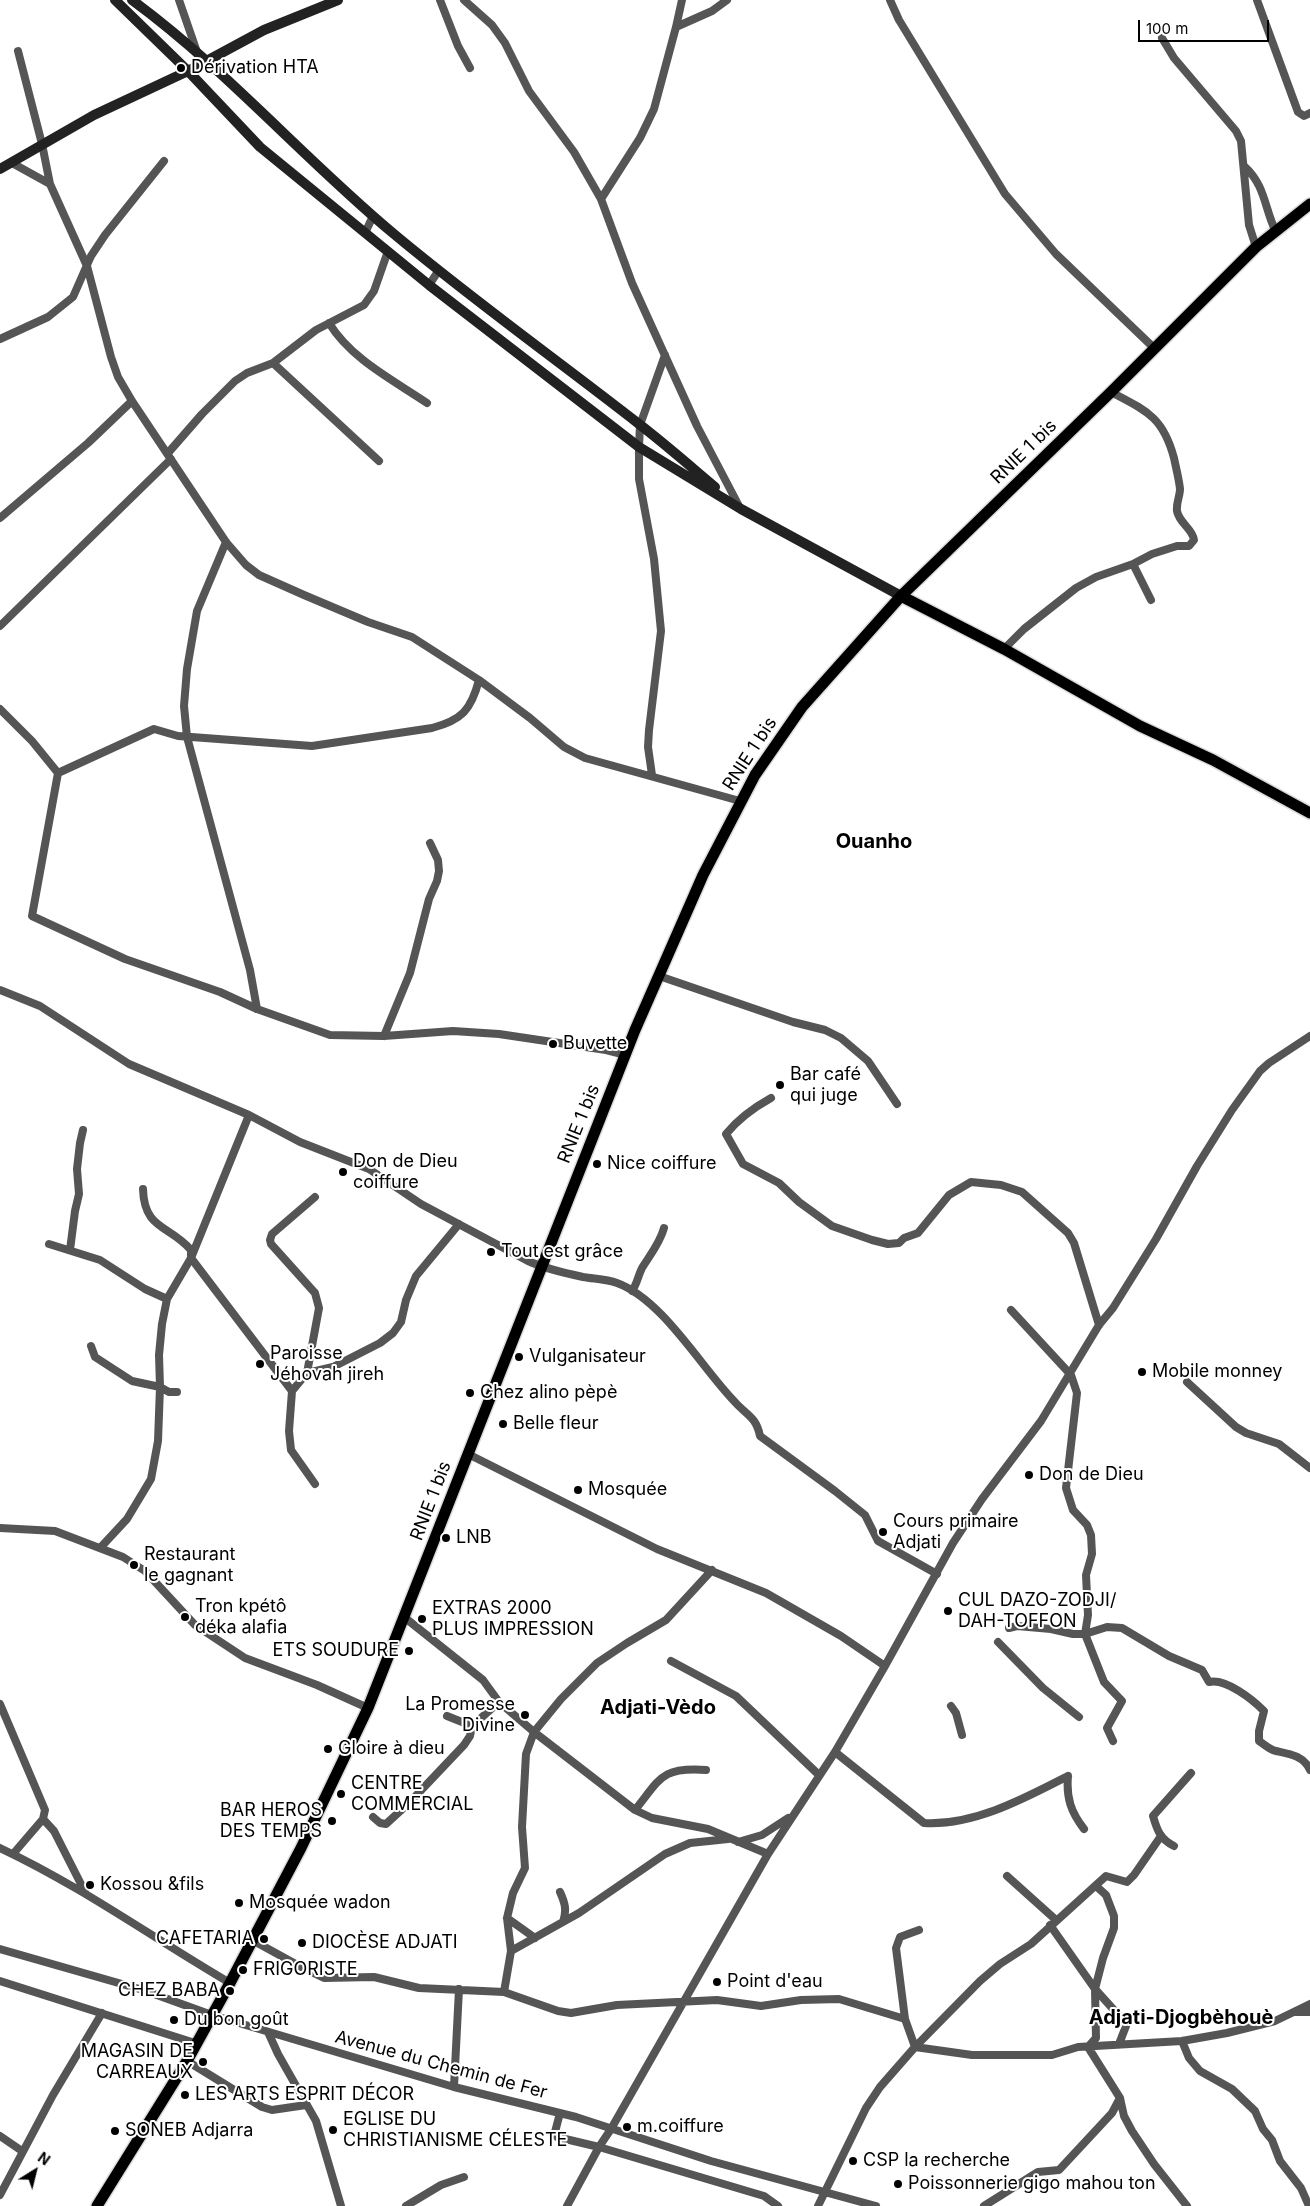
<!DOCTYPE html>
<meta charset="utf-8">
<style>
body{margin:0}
#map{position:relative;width:1310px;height:2206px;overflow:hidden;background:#fff;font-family:Inter,sans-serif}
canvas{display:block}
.north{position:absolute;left:10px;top:2146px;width:50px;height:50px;-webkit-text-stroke:4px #fff;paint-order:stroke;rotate:36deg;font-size:14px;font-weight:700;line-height:20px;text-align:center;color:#000}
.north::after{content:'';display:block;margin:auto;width:18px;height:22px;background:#000;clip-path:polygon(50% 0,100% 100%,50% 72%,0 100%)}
.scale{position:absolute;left:1138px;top:20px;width:131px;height:22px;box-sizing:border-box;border:2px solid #000;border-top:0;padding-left:6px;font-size:15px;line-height:18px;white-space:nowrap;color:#000;-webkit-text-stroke:4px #fff;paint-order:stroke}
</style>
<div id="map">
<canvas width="1310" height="2206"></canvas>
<div class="north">N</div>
<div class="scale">100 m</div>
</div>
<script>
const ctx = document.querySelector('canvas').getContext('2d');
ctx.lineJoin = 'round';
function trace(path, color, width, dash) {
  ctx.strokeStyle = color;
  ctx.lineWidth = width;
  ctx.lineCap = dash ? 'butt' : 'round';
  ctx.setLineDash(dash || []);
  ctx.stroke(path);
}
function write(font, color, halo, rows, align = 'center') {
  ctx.font = font + ' Inter,sans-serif';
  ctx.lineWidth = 4;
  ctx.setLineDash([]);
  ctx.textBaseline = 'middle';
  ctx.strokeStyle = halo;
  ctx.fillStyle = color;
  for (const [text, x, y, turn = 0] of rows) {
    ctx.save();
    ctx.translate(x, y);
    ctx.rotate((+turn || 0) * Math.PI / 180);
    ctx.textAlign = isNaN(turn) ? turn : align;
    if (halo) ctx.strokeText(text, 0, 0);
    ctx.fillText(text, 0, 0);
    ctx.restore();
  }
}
const primary = new Path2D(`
 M901 596 1004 649 1140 726 1213 760 1310 813
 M97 2206 187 2061 230 1983 301 1848 368 1708 635 1030 703 875 755 775 802 707 901 596 1111 392 1256 247 1310 204`);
trace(primary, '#dbdbdb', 14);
trace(new Path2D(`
 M179 0 197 52
 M440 0 458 46 470 68
 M464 0 492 25 505 43 529 91 574 152 601 199 632 283 697 426 740 508
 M682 0 676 27 712 11 727 0
 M890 0 899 20 1005 194 1056 254 1154 348
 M1257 0 1298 112 1304 116 1310 113
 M1162 38 1174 58 1236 131 1241 141 1249 225 1256 247
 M18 51 42 144 50 184 87 266 111 357 118 377 132 401 226 542 246 565 259 575 304 595 368 622 412 637 479 680 530 718 564 747 585 758 740 801
 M12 163 50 184
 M1244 166C1265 185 1264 206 1275 230
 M601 199 640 138 654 109 676 27
 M365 233 373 216
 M429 285 439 270
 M329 323C351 359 393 380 427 403
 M0 339 48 317 73 297 91 256 105 235 164 161
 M273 363 379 461
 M168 453 202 414 235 381 247 373 273 363 316 330 364 305 374 291 388 251
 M0 518 88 443 132 401
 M226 542 197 611 187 669 184 706 187 737 250 970 257 1009
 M1133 564 1151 600
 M0 626 171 459
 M1004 649 1024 629 1076 588 1096 577 1133 564 1152 554 1177 546H1189L1194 540C1193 529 1179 523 1177 511 1176 503 1180 496 1180 489 1179 479 1176 468 1174 458 1163 417 1147 411 1111 392
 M0 709 32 741 58 773 32 916 125 959 220 992 257 1009 330 1035 384 1036 453 1031 499 1034 606 1050 626 1055
 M58 773 154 729 178 736 312 746 432 728C462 720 471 710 479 680
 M652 775 648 747 649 730 661 631 654 559 639 479V447L640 425 665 355
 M659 976 793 1022 825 1030 841 1038 868 1061 897 1104
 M0 990 40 1006 129 1064 249 1115 300 1142 369 1169 421 1204 528 1261C546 1269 564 1273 583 1277 594 1279 606 1279 617 1283 662 1299 701 1367 734 1401 746 1415 756 1416 760 1436L835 1491 865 1515 878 1541 937 1574
 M384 1036 410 973 429 899 437 881 439 871 438 860 430 843
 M771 1098C753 1108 739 1118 726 1134L743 1164 779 1183 799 1202 832 1226 872 1240 888 1244 899 1243 904 1238 918 1233 949 1195 971 1182 1001 1185 1022 1192 1068 1233 1074 1243 1099 1325
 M143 1189C144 1230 170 1225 191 1250V1258L292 1391
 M49 1244 100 1260 145 1289 167 1299
 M70 1250 75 1211 79 1194 77 1169 80 1143 83 1130
 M632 1291C637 1284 638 1276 642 1268 650 1255 660 1243 664 1228
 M1011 1310 1071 1375 1077 1393 1066 1488 1073 1510 1087 1525 1091 1535 1092 1554 1086 1575 1088 1615 1085 1634 1104 1682 1122 1701 1107 1728 1113 1741
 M91 1346 95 1357 132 1381 160 1387 169 1392H177
 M307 1373 319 1308 315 1293 271 1244 270 1240 272 1234 315 1197
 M1187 1382 1236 1427 1246 1433 1279 1444 1310 1468
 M468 1454 657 1549 766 1593 841 1636 885 1666
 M315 1484 291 1450 289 1431 292 1391 307 1373 333 1367 380 1343 393 1333 401 1322 406 1300 416 1276 459 1224
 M0 1528 55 1531 123 1557 145 1571 195 1625 245 1658 317 1685 368 1708
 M101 1547 127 1519 151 1479 158 1441 160 1387 159 1355 162 1324 167 1299 191 1258 249 1115
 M404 1617 483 1680 499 1702 534 1732 635 1810 652 1818 708 1829 768 1854
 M1009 1628 1017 1626 1051 1629 1073 1634H1085L1107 1627 1122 1628 1169 1656 1202 1670 1209 1682C1226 1678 1253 1700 1264 1711L1259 1731V1741C1264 1744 1270 1750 1276 1751 1290 1754 1304 1756 1310 1770
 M998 1642 1043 1688 1079 1717
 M671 1661 736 1696 819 1775
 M0 1704 45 1810 43 1819 13 1854
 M951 1706 956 1713 962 1735
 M447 1716 472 1726
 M835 1752 924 1823C974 1826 1025 1798 1068 1776
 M1068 1776C1066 1798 1071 1812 1084 1829
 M635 1810C661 1778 661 1767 706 1770
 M373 1817 380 1823 386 1824 410 1802 464 1745 470 1736 472 1726 499 1702
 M43 1819 54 1831 85 1892
 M738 1842 762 1835 788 1818
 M1174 1846C1160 1839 1157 1830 1153 1816L1191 1773
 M0 1848C81 1886 153 1938 230 1983
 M1007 1876 1056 1920
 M1096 1886 1106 1895 1114 1916V1928L1103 1958 1095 1989 1096 2038 1088 2047 1120 2098 1124 2116 1132 2131 1154 2164 1187 2206
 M560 1892C565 1903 567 1910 563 1922
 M507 1918 535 1938
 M1050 1925 1095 1989 1123 2020 1126 2026 1119 2044
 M919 1930 900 1937 896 1948 905 2019 915 2047 972 2055H1052L1078 2047 1182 2041 1227 2033 1275 2021 1310 2004
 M252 1940 303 1968 324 1978 374 1977 419 1988 504 1992 558 2011 571 2013 617 2005 717 2000 761 2006 801 2000 839 1999 905 2019
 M0 1949 143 1990 212 2015 454 2087 576 2117 711 2161 876 2206
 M511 1951 579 1913 665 1854 690 1843 728 1839
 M0 1981 195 2043
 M504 1992 511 1951 507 1918 513 1893 525 1868 522 1827 526 1754 534 1732 561 1699 597 1663 627 1643 666 1620 712 1570
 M1296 2012H1310
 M268 2032 278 2054 316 2121 341 2206
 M1182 2041 1189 2058 1200 2071 1232 2089 1255 2111 1263 2129 1272 2140 1280 2161 1301 2188 1309 2206
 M187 2061 262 2107 272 2110 306 2105
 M454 2087 459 1989
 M560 2113 555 2132 557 2137 599 2147 764 2196 778 2206
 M0 2136 22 2151
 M0 2195 53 2095 102 2013
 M406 2206 441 2185 464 2177
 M567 2206 599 2147 611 2129 768 1854 835 1752 885 1666 953 1543 982 1499 1041 1421 1099 1325 1113 1308 1156 1239 1197 1166 1232 1110 1260 1071 1269 1063 1310 1036
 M818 2206 866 2108 880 2087 915 2047 980 1981 1000 1964 1031 1944 1106 1876 1127 1882 1134 1875 1161 1836
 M984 2206 1038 2172 1059 2170 1112 2113 1120 2098`), '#555', 8);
trace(new Path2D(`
 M115 0 188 71 260 147 429 285 639 447 741 509 901 596
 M132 0C226 69 304 159 394 234 473 300 557 360 639 424 665 444 690 466 715 487
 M0 169 94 115 188 71 264 30 338 0`), '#222', 10);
trace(primary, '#000', 11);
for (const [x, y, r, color] of [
 [181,68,5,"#000"],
 [553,1044,5,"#000"],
 [780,1085,5,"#000"],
 [597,1164,5,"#000"],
 [343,1172,5,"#000"],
 [491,1252,5,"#000"],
 [519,1357,5,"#000"],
 [260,1364,5,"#000"],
 [1142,1372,5,"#000"],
 [470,1393,5,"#000"],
 [503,1424,5,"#000"],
 [1029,1475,5,"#000"],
 [578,1490,5,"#000"],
 [883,1532,5,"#000"],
 [446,1538,5,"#000"],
 [134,1565,5,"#000"],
 [948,1611,5,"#000"],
 [185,1617,5,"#000"],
 [422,1619,5,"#000"],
 [409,1651,5,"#000"],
 [525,1715,5,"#000"],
 [328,1749,5,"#000"],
 [341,1794,5,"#000"],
 [332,1821,5,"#000"],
 [90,1885,5,"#000"],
 [239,1903,5,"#000"],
 [264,1939,5,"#000"],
 [302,1943,5,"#000"],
 [243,1970,5,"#000"],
 [717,1982,5,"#000"],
 [230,1991,5,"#000"],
 [174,2020,5,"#000"],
 [203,2062,5,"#000"],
 [185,2095,5,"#000"],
 [627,2127,5,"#000"],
 [333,2130,5,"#000"],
 [115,2131,5,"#000"],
 [853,2161,5,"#000"],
 [898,2184,5,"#000"]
]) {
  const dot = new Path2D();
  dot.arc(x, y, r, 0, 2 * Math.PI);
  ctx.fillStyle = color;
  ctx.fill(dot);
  trace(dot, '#fff', 2);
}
write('18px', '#000', '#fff', [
 ["Dérivation HTA",191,68],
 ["Buvette",563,1044],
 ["Bar café",790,1075],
 ["qui juge",790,1096],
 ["Don de Dieu",353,1162],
 ["coiffure",353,1183],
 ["Nice coiffure",607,1164],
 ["Tout est grâce",501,1252],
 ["Paroisse",270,1354],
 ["Jéhovah jireh",270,1375],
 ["Vulganisateur",529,1357],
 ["Mobile monney",1152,1372],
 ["Chez alino pèpè",480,1393],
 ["Belle fleur",513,1424],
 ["Don de Dieu",1039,1475],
 ["Mosquée",588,1490],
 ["Cours primaire",893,1522],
 ["Adjati",893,1543],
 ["LNB",456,1538],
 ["Restaurant",144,1555],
 ["le gagnant",144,1576],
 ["CUL DAZO-ZODJI/",958,1601],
 ["DAH-TOFFON",958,1622],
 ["Tron kpétô",195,1607],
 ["déka alafia",195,1628],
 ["EXTRAS 2000",432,1609],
 ["PLUS IMPRESSION",432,1630],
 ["ETS SOUDURE",399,1651,"right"],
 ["La Promesse",515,1705,"right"],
 ["Divine",515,1726,"right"],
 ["Gloire à dieu",338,1749],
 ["CENTRE",351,1784],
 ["COMMERCIAL",351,1805],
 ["BAR HEROS",322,1811,"right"],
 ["DES TEMPS",322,1832,"right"],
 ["Kossou &fils",100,1885],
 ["Mosquée wadon",249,1903],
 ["CAFETARIA",254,1939,"right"],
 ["DIOCÈSE ADJATI",312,1943],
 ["FRIGORISTE",253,1970],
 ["Point d'eau",727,1982],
 ["CHEZ BABA",220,1991,"right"],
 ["Du bon goût",184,2020],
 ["MAGASIN DE",193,2052,"right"],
 ["CARREAUX",193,2073,"right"],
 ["LES ARTS ESPRIT DÉCOR",195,2095],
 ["EGLISE DU",343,2120],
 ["CHRISTIANISME CÉLESTE",343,2141],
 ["m.coiffure",637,2127],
 ["SONEB Adjarra",125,2131],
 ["CSP la recherche",863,2161],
 ["Poissonnerie gigo mahou ton",908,2184]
], 'left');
write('18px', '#000', '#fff', [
 ["RNIE 1 bis",1024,452,-44],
 ["RNIE 1 bis",750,754,-57],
 ["RNIE 1 bis",579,1124,-68],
 ["RNIE 1 bis",431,1501,-69],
 ["Avenue du Chemin de Fer",441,2065,15]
]);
write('bold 20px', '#000', '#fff', [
 ["Ouanho",874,842],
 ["Adjati-Vèdo",658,1708],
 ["Adjati-Djogbèhouè",1181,2018]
]);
</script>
